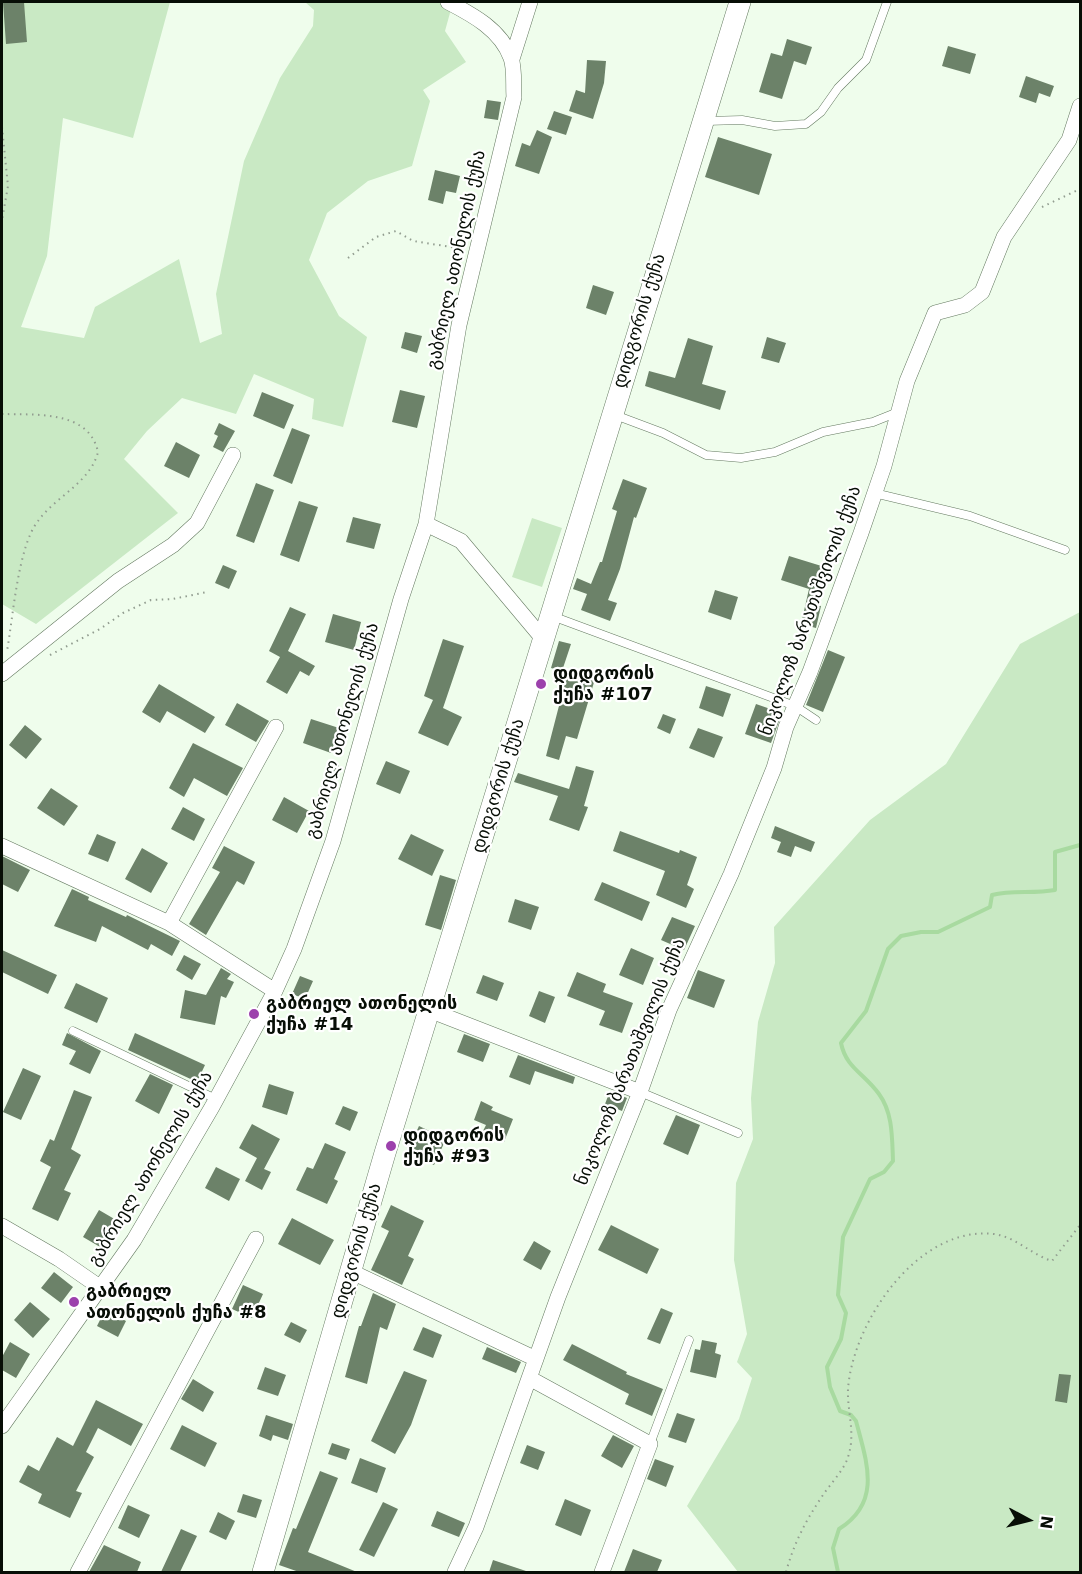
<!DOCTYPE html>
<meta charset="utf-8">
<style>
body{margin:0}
#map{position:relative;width:1082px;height:1574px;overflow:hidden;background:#effdec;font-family:"DejaVu Sans",sans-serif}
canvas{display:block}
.frame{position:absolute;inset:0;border:3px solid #070e06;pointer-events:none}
.north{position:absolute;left:998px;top:1490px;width:60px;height:60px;-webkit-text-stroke:4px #fff;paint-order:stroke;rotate:97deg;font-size:16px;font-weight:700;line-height:24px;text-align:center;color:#070e06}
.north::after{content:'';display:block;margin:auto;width:21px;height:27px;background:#070e06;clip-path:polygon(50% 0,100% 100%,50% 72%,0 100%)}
</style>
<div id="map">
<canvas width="1082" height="1574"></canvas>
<div class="frame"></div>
<div class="north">N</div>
</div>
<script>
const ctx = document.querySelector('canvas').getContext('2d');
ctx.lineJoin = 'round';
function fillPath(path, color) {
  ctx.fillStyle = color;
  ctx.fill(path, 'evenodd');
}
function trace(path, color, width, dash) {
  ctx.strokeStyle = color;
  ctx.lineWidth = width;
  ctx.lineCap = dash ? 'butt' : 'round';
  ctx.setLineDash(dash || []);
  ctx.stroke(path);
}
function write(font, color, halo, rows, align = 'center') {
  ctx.font = font + ' "DejaVu Sans","Noto Sans Georgian",sans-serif';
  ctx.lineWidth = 4.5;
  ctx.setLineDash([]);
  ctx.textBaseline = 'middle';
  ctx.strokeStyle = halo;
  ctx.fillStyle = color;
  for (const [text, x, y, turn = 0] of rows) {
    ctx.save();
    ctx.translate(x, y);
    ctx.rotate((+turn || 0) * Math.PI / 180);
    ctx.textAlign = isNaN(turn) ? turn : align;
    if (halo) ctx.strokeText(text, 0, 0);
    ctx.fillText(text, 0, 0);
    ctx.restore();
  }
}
fillPath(new Path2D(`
 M2 2H170L133 138 63 118 47 256 21 327 84 338 95 307 179 259 200 343 222 334 216 294 244 161 280 78 313 26 314 10 305 2H453L445 31 466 62 423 90 430 101 412 166 368 181 327 213 309 260 339 316 367 337 343 427 312 419 314 399 254 374 236 414 182 398 147 431 124 459 178 513 36 624 2 604Z
 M532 518 562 528 542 587 512 577Z
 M1080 612V1572H738L687 1506 739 1419 752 1378 737 1362 747 1334 734 1260 736 1183 753 1139 751 1098 758 1022 775 963 774 927 870 820 946 764 1020 644Z`), '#c9e9c4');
trace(new Path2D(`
 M838 1572 833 1548 839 1529C882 1502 867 1463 856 1421L851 1415 840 1411 830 1387 827 1367 841 1339 846 1313 838 1295 843 1237 870 1179 884 1172 893 1161C892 1138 893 1113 879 1094 864 1073 846 1068 841 1043L866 1011 888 949 901 936 921 932H938L990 907 992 895C1013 890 1033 894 1055 890V852L1080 845`), '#a8daa0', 4);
fillPath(new Path2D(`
 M3 2H24L27 42 6 44Z
 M787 39 812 47 806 65 794 61 782 99 759 92 771 53 782 56Z
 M948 46 976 54 970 74 942 66Z
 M587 60 606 61 604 83 593 119 569 111 576 90 585 93Z
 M1026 76 1054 86 1050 97 1039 93 1036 103 1019 97Z
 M487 100 501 102 498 120 484 118Z
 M554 111 572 117 566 135 547 129Z
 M537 130 552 137 539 174 515 166 522 143 530 146Z
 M718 137 772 154 759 195 705 177Z
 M435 170 460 176 456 193 446 191 443 204 428 200Z
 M593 285 614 292 606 315 586 308Z
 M405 332 422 336 417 353 401 348Z
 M767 337 786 343 779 363 761 358Z
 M688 338 713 346 702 384 726 391 720 410 645 386 649 371 675 378Z
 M400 390 425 396 417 428 392 422Z
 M262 392 294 405 284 429 253 416Z
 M219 423 235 431 223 452 213 447 218 436 214 434Z
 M292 428 310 435 292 484 273 476Z
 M176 442 200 455 189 478 164 466Z
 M623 479 647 488 636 518 634 517 620 569 608 600 617 603 610 621 581 610 587 594 573 589 577 578 591 584 600 562H602L617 511 612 509Z
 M256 483 274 490 254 543 236 536Z
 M299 501 318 507 299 562 280 555Z
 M353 517 381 524 374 549 346 542Z
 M789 556 828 568 816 605 821 606 816 628 801 624 809 589 781 580Z
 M223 565 237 571 229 589 215 583Z
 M715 590 738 597 731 620 708 612Z
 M290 607 306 614 288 651 315 666 309 676 300 671 287 694 266 682 280 657 269 651Z
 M333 614 361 622 354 650 325 642Z
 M443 639 464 646 443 708 462 717 448 746 418 733 433 700 424 696Z
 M559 641 571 644 562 671 551 668Z
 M828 650 845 657 823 712 806 705Z
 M568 671 595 679 577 739 566 736 559 760 546 756Z
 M159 684 215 717 205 733 167 711 160 723 142 712Z
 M706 686 731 694 723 717 699 708Z
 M237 703 269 721 256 742 225 725Z
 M756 704 782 713 771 743 745 734Z
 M663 714 676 719 670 734 657 728Z
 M311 719 339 728 331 753 303 743Z
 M25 725 42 739 26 759 9 745Z
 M698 728 723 737 714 758 689 748Z
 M193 743 243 768 227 796 194 778 184 797 169 788Z
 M386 761 410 771 400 794 376 784Z
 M330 762 339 765 327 805 316 802Z
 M576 766 594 771 584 806 588 807 579 831 549 820 558 796 514 782 518 773 569 789Z
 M51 788 78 806 64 826 37 808Z
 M284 797 309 811 297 833 272 820Z
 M183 807 205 819 194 841 171 829Z
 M775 826 815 842 811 852 795 846 791 857 777 852 781 842 771 838Z
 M620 831 679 853 680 850 697 857 687 885 694 889 686 908 656 895 665 871 613 851Z
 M97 834 116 842 108 862 88 854Z
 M411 834 444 850 432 876 398 859Z
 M224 846 255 862 244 885 237 881 206 935 189 924 220 872 212 868Z
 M142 848 168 863 151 893 125 879Z
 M2 856 30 870 18 892 2 884Z
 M440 875 456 880 441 930 425 925Z
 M602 882 650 902 642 921 594 900Z
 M72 889 89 897 88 900 126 917 127 915 180 941 172 956 151 944 148 950 102 926 96 942 54 926Z
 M515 899 539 907 531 930 508 922Z
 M672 917 695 926 684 950 661 940Z
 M631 948 654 958 643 985 619 975Z
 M2 950 57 975 48 994 2 972Z
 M184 955 201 964 192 980 176 970Z
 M221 968 231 974 227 979 234 982 226 998 221 996 215 1025 180 1018 185 990 206 995Z
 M698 970 725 980 714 1008 687 998Z
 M577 972 606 984 603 992 633 1003 622 1033 599 1025 605 1011 567 996Z
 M483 975 504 983 497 1001 476 993Z
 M300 976 313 981 305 999 292 994Z
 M76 983 108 998 97 1023 64 1008Z
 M539 991 555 997 545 1023 529 1016Z
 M67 1033 101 1051 90 1074 69 1064 76 1051 62 1045Z
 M135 1033 205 1065 197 1082 128 1050Z
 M464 1034 490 1044 483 1062 457 1052Z
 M518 1055 575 1077 573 1084 535 1071 530 1085 509 1077Z
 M23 1068 41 1076 21 1120 3 1112Z
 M150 1074 173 1085 159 1114 135 1101Z
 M269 1084 294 1092 287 1115 262 1107Z
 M74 1090 92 1097 71 1149 81 1155 64 1190 71 1193 58 1221 32 1209 51 1167 40 1161 50 1139 54 1141Z
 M610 1091 627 1098 622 1111 605 1104Z
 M481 1101 493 1107 491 1110 513 1119 504 1142 482 1133 486 1125 474 1120Z
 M343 1106 358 1112 350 1131 335 1124Z
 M676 1115 700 1125 688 1155 663 1144Z
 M252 1124 280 1139 264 1169 271 1172 262 1190 245 1181 257 1158 239 1148Z
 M419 1126 446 1139 434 1165 407 1152Z
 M325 1143 346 1152 334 1179 338 1181 327 1204 296 1190 307 1167 313 1169Z
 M216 1167 240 1179 229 1201 205 1188Z
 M391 1205 424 1221 408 1256 414 1259 402 1285 371 1270 389 1231 381 1227Z
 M99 1210 123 1224 107 1251 83 1237Z
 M292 1218 334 1240 320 1265 278 1244Z
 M611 1225 659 1249 647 1274 598 1250Z
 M534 1241 551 1251 541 1270 523 1260Z
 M54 1272 73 1287 61 1303 41 1288Z
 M243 1285 263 1294 252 1318 232 1309Z
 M373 1293 396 1304 387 1330 380 1327 367 1384 345 1377 359 1326H361Z
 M30 1302 50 1319 33 1338 14 1320Z
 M661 1308 673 1313 660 1344 647 1339Z
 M105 1310 126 1321 118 1337 97 1326Z
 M291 1322 307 1330 300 1343 284 1335Z
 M423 1327 442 1335 433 1358 413 1350Z
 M702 1340 717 1343 715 1353 721 1355 716 1378 690 1372 695 1349 700 1350Z
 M10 1342 30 1354 16 1378 2 1370V1357Z
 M572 1344 627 1372 626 1374 663 1389 652 1416 625 1404 629 1394 563 1360Z
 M487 1347 521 1362 516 1373 482 1359Z
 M265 1367 286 1375 278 1396 257 1389Z
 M404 1371 427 1380 411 1425 395 1454 371 1441Z
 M1059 1374 1071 1375 1067 1403 1055 1401Z
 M193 1379 214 1392 203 1412 181 1399Z
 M96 1400 143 1424 131 1446 98 1428 86 1452 94 1457 76 1491 82 1493 70 1518 38 1503 42 1494 19 1482 28 1465 39 1471 57 1437 73 1446Z
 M677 1413 695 1419 686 1443 668 1437Z
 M266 1415 293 1424 288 1440 273 1435 271 1441 259 1436Z
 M182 1425 217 1443 205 1467 170 1449Z
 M613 1435 634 1446 622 1468 601 1456Z
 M332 1443 350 1449 346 1460 328 1454Z
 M527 1445 545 1452 538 1470 520 1463Z
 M360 1458 386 1468 377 1493 351 1483Z
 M655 1459 674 1466 666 1487 647 1479Z
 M320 1471 338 1478 308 1552 357 1572H299L279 1565 293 1528 296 1529Z
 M243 1494 262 1500 256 1518 237 1512Z
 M565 1499 591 1510 581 1536 555 1525Z
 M383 1502 398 1509 374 1557 359 1550Z
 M128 1505 150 1515 139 1538 118 1528Z
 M437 1511 465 1523 459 1537 431 1526Z
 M218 1512 235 1521 226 1540 209 1532Z
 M181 1529 197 1536 180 1572H161Z
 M104 1545 141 1562 137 1572H89Z
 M633 1549 662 1560 657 1572H624Z
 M493 1560 526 1571 525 1572H489Z`), '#6c8269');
const lane = new Path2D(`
 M706 121 742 120 775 126 806 124 821 112 838 88 866 60 887 2
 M615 415 663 433 706 455 741 458 775 452 823 432 873 422 898 412
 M874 493 970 516 1065 550
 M552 616 795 706 816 720
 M73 1031 216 1099
 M640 1092 738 1133
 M650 1444 689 1340`);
const street = new Path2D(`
 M512 59 530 2
 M426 524 461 541 544 640
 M2 674 118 581 173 545 197 523 233 455
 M2 846 169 923 275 991
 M169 923 276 727
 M429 1010 640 1092
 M2 1226 59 1259 101 1288
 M352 1272 536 1359
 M531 1379 650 1444 602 1572
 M2 1426 134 1240 212 1107 275 991 294 949 333 841 401 599 426 524 459 325 514 97C513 85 515 69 511 58 501 30 473 15 448 2
 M78 1572 256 1239
 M455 1572 476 1527 558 1297 640 1092 669 1010 731 874 774 768 786 727 810 672 861 533 884 466 907 381 935 313 965 305 982 292 1004 237 1069 140 1080 106`);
const secondary = new Path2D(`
 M263 1572 385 1153 740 2`);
trace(lane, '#647960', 9);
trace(street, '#647960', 16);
trace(secondary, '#647960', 22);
trace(new Path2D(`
 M2 127 8 186 2 220
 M1042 207 1080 189
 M348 258 376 237 396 231 413 241 464 249
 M2 414C36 415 89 410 98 452 90 483 56 496 38 521 18 546 13 618 7 651
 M50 655 100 629 123 613 151 600 173 599 207 592
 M786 1572C794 1543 806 1520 823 1495 831 1483 844 1470 848 1457 856 1433 847 1412 848 1389 853 1321 919 1225 994 1234 1016 1237 1032 1255 1052 1261L1080 1225`), '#929d90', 2, [1.5, 4.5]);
trace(lane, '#fff', 8);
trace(street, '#fff', 15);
trace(secondary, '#fff', 21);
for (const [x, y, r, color] of [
 [541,684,6,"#9c41ac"],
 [254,1014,6,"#9c41ac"],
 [391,1146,6,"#9c41ac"],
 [74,1302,6,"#9c41ac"]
]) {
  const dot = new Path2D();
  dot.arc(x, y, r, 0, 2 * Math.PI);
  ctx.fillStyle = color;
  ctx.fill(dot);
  trace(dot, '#fff', 2);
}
write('18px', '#070e06', '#fff', [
 ["გაბრიელ ათონელის ქუჩა",457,260,-78],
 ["დიდგორის ქუჩა",640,321,-73],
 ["ნიკოლოზ ბარათაშვილის ქუჩა",811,611,-70],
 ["გაბრიელ ათონელის ქუჩა",343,731,-74],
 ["დიდგორის ქუჩა",499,786,-73],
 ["ნიკოლოზ ბარათაშვილის ქუჩა",631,1062,-68],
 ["გაბრიელ ათონელის ქუჩა",151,1169,-59],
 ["დიდგორის ქუჩა",357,1251,-74]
]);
write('bold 18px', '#070e06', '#fff', [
 ["დიდგორის",553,674],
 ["ქუჩა #107",553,695],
 ["გაბრიელ ათონელის",266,1004],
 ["ქუჩა #14",266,1025],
 ["დიდგორის",403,1136],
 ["ქუჩა #93",403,1157],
 ["გაბრიელ",86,1292],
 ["ათონელის ქუჩა #8",86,1313]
], 'left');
</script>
